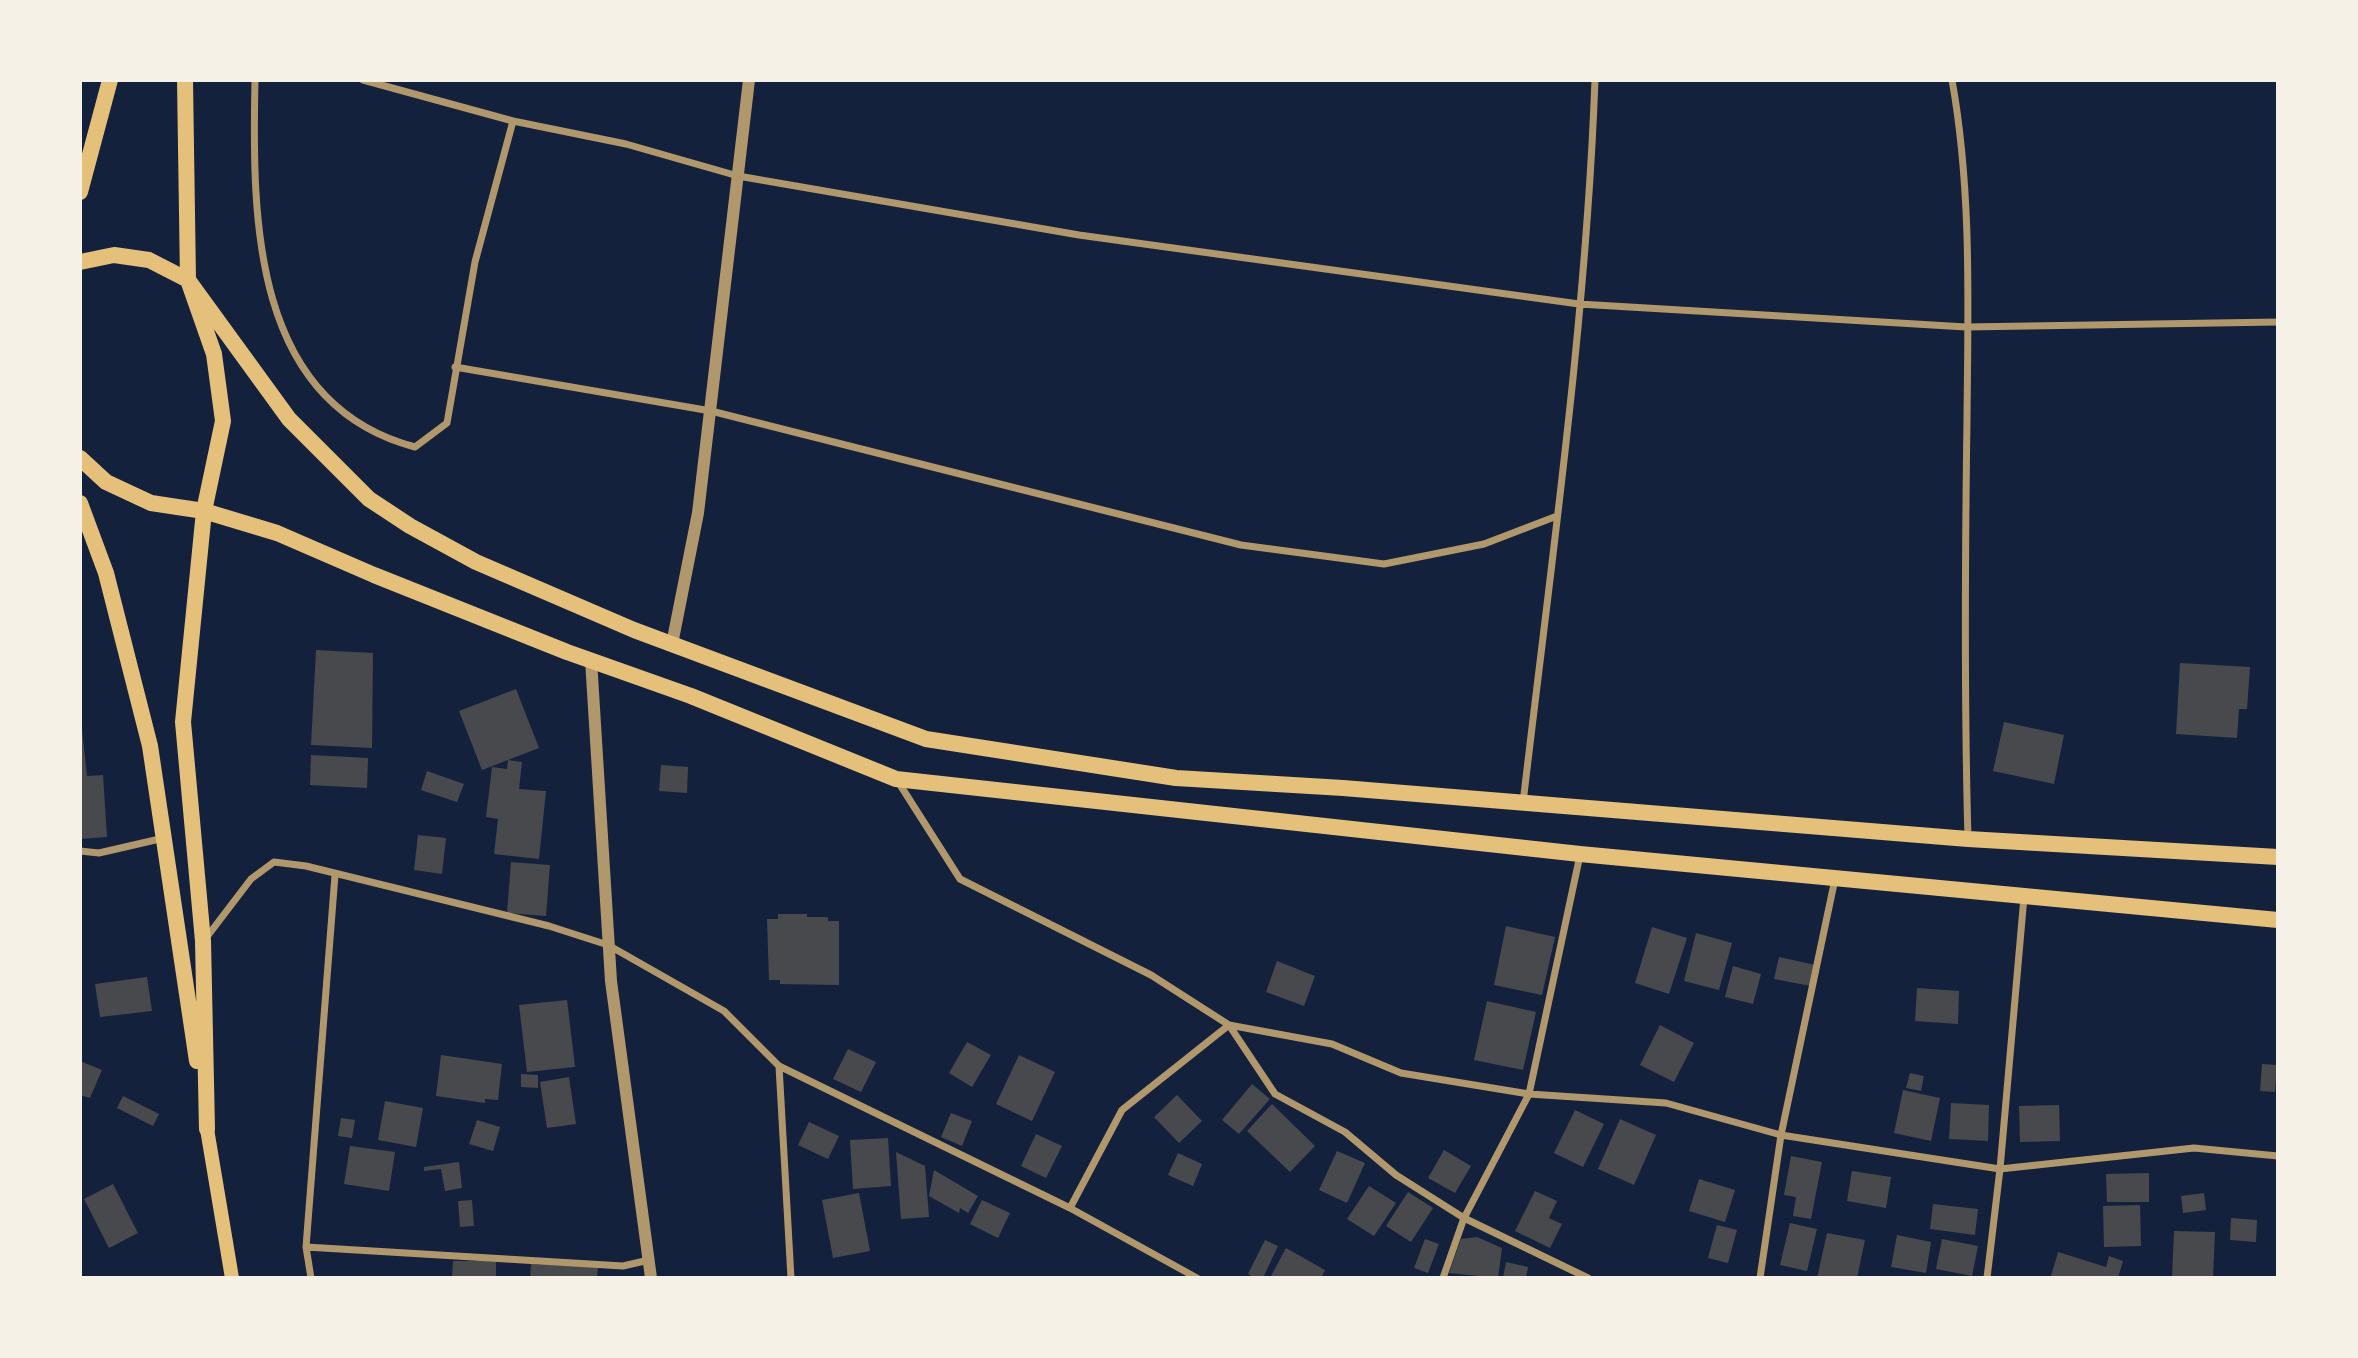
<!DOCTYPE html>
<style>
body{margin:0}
#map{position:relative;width:2358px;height:1358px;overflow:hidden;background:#14213d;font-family:Cabin,sans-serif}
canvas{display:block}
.frame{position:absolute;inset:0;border:82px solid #f6f1e7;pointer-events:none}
</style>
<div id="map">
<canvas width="2358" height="1358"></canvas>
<div class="frame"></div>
</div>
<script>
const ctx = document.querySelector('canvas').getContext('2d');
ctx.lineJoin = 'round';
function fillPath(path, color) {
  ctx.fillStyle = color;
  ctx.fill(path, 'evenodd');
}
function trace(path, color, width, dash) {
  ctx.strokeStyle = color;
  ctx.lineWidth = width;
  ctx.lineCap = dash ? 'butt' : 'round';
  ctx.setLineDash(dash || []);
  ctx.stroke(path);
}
fillPath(new Path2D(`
 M316 650 373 653 372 748 311 745Z
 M2180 663 2250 667 2247 709H2239L2237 738 2176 734Z
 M516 689 539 748 482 770 459 711Z
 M80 711 87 776 103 775 107 837 80 839Z
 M2004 722 2064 735 2054 784 1993 771Z
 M311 755 368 758 367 788 310 785Z
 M508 760 522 762 519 789 546 791 539 859 494 854 498 819 486 817 492 767 507 769Z
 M661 765 688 767 687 793 659 791Z
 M427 771 464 784 457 802 421 790Z
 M418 835 446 838 442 874 414 870Z
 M511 862 550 865 546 916 507 913Z
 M778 914H807V917H828V921H839V985L780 984V980H769L767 919H778Z
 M1506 926 1555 937 1542 995 1494 985Z
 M1652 927 1687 938 1669 994 1635 983Z
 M1696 933 1732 943 1719 990 1684 981Z
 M1779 957 1815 965 1811 986 1774 979Z
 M1277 961 1315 976 1304 1006 1266 992Z
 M1733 966 1761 974 1753 1004 1725 997Z
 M147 977 152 1011 100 1017 95 984Z
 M1917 988 1959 991 1958 1024 1915 1021Z
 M567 1000 575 1067 527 1072 519 1005Z
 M1487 1001 1536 1012 1523 1070 1474 1060Z
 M1660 1025 1694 1043 1674 1082 1640 1065Z
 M967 1042 991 1055 972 1087 949 1073Z
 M848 1049 876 1062 861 1092 833 1079Z
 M441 1055 502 1064 498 1100 485 1099V1103L436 1096Z
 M1019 1055 1055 1072 1032 1121 996 1104Z
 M80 1061 102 1070 90 1098 80 1095Z
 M2262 1064 2277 1065 2275 1092 2260 1091Z
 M1910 1073 1924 1076 1921 1091 1906 1088Z
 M521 1074 538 1075V1088L521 1087Z
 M569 1077 576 1124 547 1128 540 1082Z
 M1252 1084 1270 1099 1239 1134 1222 1120Z
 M1903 1090 1940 1098 1931 1141 1894 1133Z
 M1177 1095 1202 1121 1179 1143 1154 1117Z
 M123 1096 159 1114 153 1126 117 1108Z
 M385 1101 423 1108 416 1147 378 1140Z
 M1951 1103 1989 1105 1988 1141 1949 1139Z
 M1272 1104 1315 1146 1290 1172 1247 1131Z
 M2059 1105 2060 1141 2020 1142 2019 1106Z
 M1575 1110 1604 1124 1583 1167 1554 1153Z
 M951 1113 972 1121 962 1146 941 1137Z
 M341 1118 355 1120 352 1138 338 1136Z
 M1620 1119 1656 1135 1634 1185 1598 1169Z
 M477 1120 500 1127 493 1151 469 1144Z
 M809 1122 839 1136 828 1159 798 1145Z
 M1036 1134 1062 1146 1046 1178 1021 1166Z
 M888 1138 891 1186 853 1189 850 1140Z
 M350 1146 395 1152 389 1191 344 1184Z
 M1444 1150 1471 1166 1455 1193 1428 1178Z
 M1337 1151 1365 1163 1347 1203 1319 1190Z
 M896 1152 925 1166 929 1217 901 1219Z
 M1178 1153 1202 1164 1193 1186 1168 1175Z
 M1791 1156 1822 1162 1811 1219 1793 1216 1796 1197 1784 1195Z
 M459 1162 462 1188 445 1191 441 1169 424 1171V1167Z
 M934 1170 978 1196 968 1213 960 1208 959 1213 929 1196Z
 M1852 1171 1891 1177 1886 1208 1847 1201Z
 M2149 1173V1202H2107L2106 1174Z
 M1699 1179 1735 1190 1725 1222 1689 1211Z
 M113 1184 138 1233 109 1248 84 1199Z
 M1369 1186 1396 1203 1374 1236 1347 1219Z
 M1535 1191 1557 1201 1549 1218 1562 1224 1550 1248 1515 1231Z
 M1408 1192 1433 1208 1411 1242 1386 1226Z
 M859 1193 870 1251 833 1258 822 1200Z
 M2204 1193 2206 1210 2183 1213 2181 1196Z
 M472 1200 474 1226 460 1227 458 1201Z
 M982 1200 1010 1213 998 1238 970 1224Z
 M1933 1204 1978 1209 1975 1235 1930 1229Z
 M2140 1205 2141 1246 2104 1247 2103 1206Z
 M2231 1218 2257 1220 2256 1242 2230 1240Z
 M1790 1223 1817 1229 1807 1271 1780 1265Z
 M1717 1225 1737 1230 1728 1263 1708 1258Z
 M2174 1231 2215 1232 2213 1278H2172Z
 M1827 1233 1865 1240 1857 1278H1817Z
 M1897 1235 1931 1242 1926 1273 1891 1267Z
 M1477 1237 1502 1248 1498 1278 1449 1273 1461 1239Z
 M1425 1239 1439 1244 1428 1273 1414 1268Z
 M1942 1239 1978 1246 1972 1276 1936 1269Z
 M1265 1240 1278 1246 1263 1278H1255L1248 1274Z
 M1286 1248 1325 1270 1321 1278H1270Z
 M2058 1252 2106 1267 2109 1256 2123 1261 2118 1278H2057L2051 1276Z
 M453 1261H496V1278H452Z
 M1506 1262 1528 1267 1526 1278H1503Z
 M531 1264 598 1267 597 1278H530Z`), '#48494c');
trace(new Path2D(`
 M255 80C252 219 252 404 415 447L447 423 475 262 513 121
 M363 80 513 121 626 144 738 176 1079 235 1579 304 1966 327 2278 322
 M1952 80C1972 191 1968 307 1967 419 1965 559 1964 698 1968 838
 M455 367 711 411 1241 545 1384 564 1484 544 1557 516
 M897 780 960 879 1151 975 1229 1025 1275 1094 1345 1132 1396 1175 1464 1218 1588 1278
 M1523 803C1551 563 1586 322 1595 80
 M80 851 99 853 164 838
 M206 938 251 879 274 862 306 866 549 926 608 945 724 1011 779 1066 1070 1208 1197 1278
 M779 1066 791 1278
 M1070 1208 1122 1110 1229 1025 1332 1044 1401 1073 1529 1094 1666 1103 1781 1135 2000 1169 2194 1148 2278 1156
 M306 1247 623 1266 649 1260
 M311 1278 306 1247 335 875
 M1443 1278 1464 1218 1529 1094 1580 855
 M1760 1278 1781 1135 1835 879
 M1987 1278 2000 1169 2024 897`), '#b1986c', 7);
trace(new Path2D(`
 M672 644 698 513 749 80
 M591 660 611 981 651 1278`), '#b1986c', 12);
trace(new Path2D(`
 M207 1129 232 1278`), '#e5c07b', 14);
trace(new Path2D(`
 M185 80 188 280 214 354 223 421 204 511 183 722 203 941 207 1129
 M80 192 110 80
 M80 262 114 255 149 260 188 280 289 419 369 499 410 526 476 562 634 630 926 739 1176 778 1343 788 1968 839 2278 857
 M80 458 106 482 151 503 204 511 277 533 374 575 567 652 691 696 896 779 1580 854 2278 920
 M80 503 106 573 150 746 197 1061`), '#e5c07b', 16);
</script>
